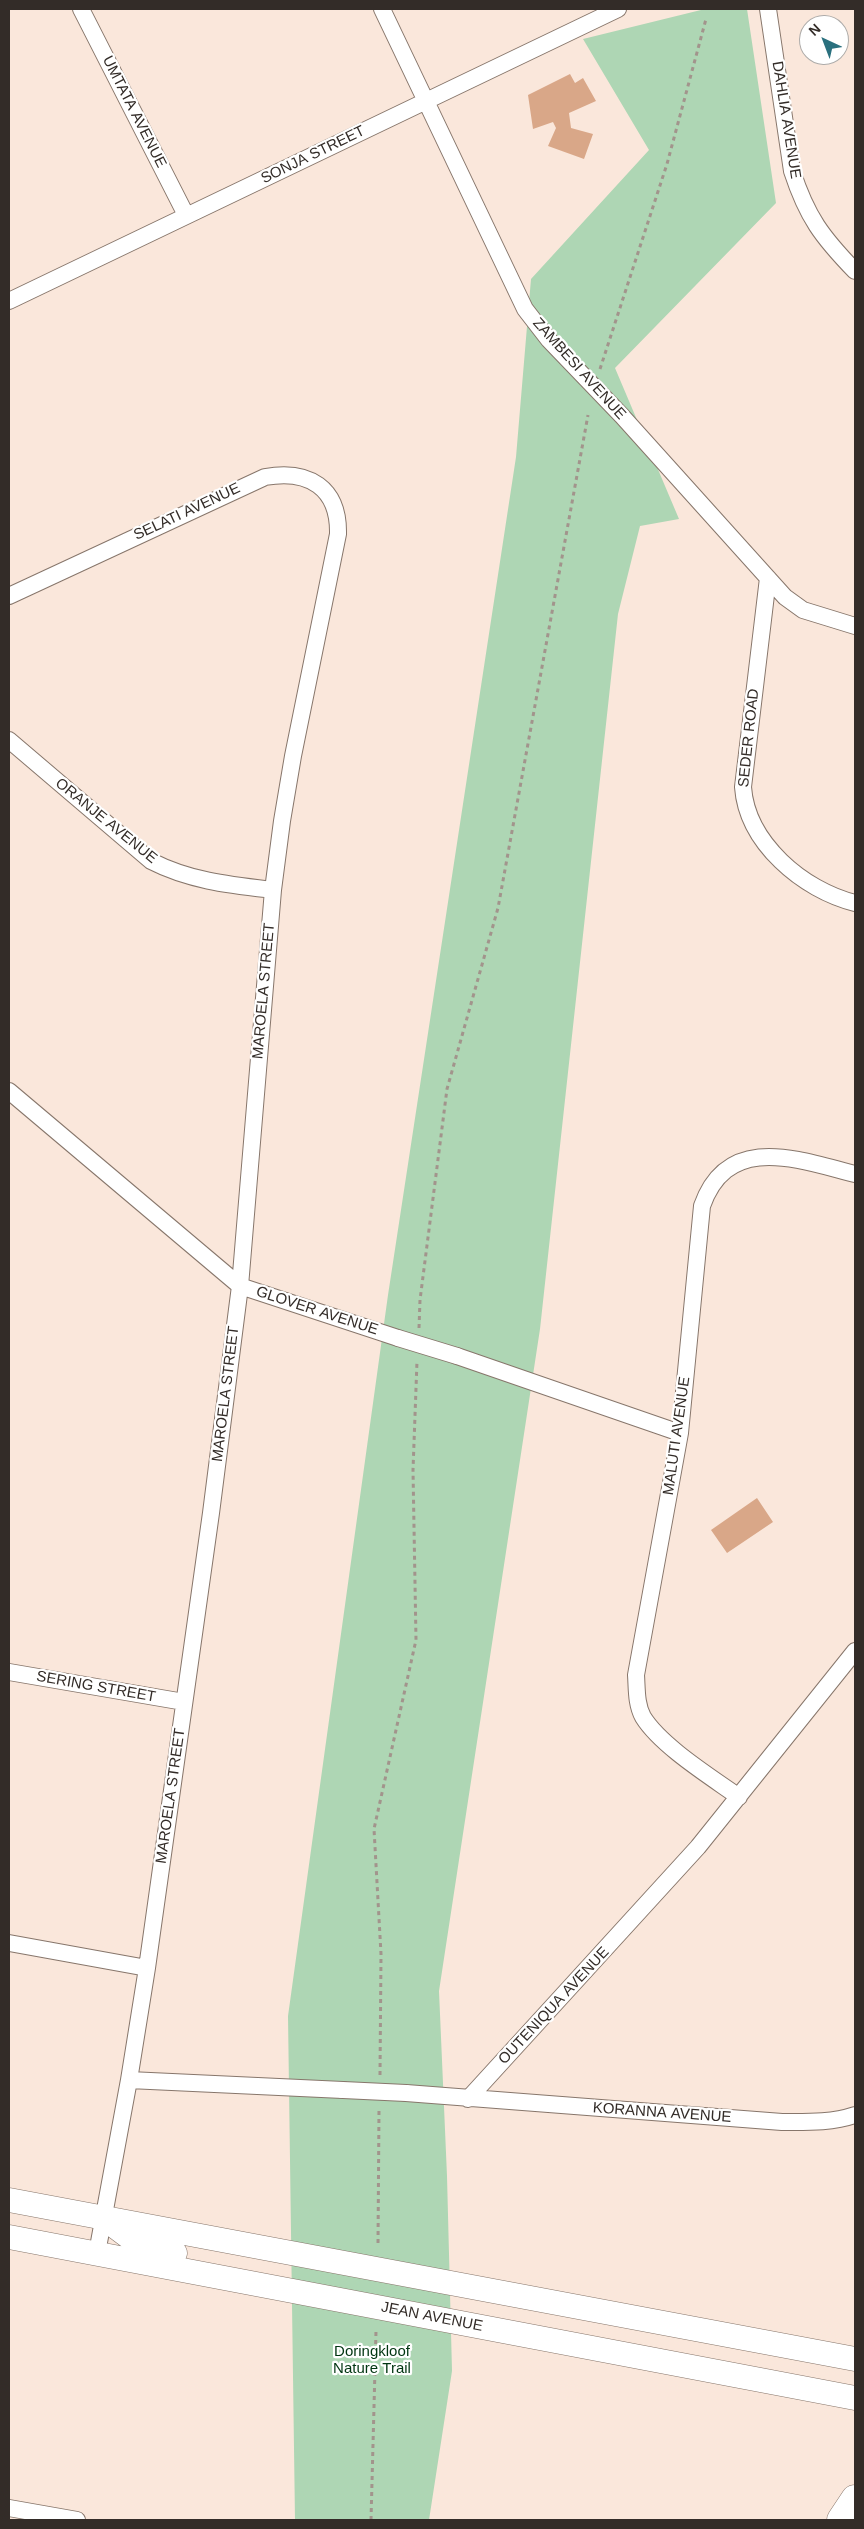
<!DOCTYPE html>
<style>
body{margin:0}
#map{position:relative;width:864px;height:2529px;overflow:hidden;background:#fae7db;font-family:Arial,sans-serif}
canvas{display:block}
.frame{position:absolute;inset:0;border:10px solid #332c28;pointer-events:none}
.north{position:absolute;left:799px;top:15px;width:50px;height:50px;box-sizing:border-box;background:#fff;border:1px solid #adaba9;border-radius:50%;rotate:317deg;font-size:14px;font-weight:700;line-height:20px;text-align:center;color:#332c28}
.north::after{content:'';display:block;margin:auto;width:18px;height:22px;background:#2a707e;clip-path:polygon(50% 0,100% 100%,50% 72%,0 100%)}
</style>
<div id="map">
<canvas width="864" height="2529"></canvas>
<div class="frame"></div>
<div class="north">N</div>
</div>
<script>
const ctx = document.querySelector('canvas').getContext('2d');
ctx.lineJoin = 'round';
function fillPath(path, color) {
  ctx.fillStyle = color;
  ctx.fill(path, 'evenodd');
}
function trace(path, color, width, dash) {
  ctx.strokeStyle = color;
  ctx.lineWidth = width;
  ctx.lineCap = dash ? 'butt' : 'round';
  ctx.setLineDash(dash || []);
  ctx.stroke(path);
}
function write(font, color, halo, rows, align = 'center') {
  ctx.font = font + ' Arial,sans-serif';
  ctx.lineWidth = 4.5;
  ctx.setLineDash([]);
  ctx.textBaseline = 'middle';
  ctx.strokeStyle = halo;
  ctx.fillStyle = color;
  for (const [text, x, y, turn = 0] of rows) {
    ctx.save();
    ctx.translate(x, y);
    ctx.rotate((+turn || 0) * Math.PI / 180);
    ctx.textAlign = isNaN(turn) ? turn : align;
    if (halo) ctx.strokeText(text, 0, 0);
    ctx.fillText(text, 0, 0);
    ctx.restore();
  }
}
fillPath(new Path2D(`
 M705 9H747L776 203 615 368 679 519 640 526 618 614 540 1329 439 1991 447 2176 452 2371 429 2520H295L288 2016 388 1295 516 457 531 279 649 150 583 39Z`), '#aed6b4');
fillPath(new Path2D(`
 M570 74 575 83 583 78 596 101 569 113 571 128 593 134 584 159 548 146 556 128 553 122 533 129 528 95Z
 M757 1498 773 1522 727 1553 711 1530Z`), '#d9a788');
const minor = new Path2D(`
 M81 9 186 215
 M382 9 525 309 549 340 622 416 785 597 803 610 855 626
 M768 9 792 171C807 217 822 237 855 271
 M9 301 618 9
 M768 578 743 787C747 843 803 890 855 903
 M9 596 265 477C309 469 339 488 338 534L293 756 282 821 273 890 240 1286 211 1513 147 1968 129 2080 97 2253
 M9 740 151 861C190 881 230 885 273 890
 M9 1091 240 1286 398 1338
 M457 1356 680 1433
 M9 1672 184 1702
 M739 1797C711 1777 661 1746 643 1717 636 1704 637 1689 636 1675L680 1433 702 1206C728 1132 799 1160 855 1174
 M9 1943 147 1968
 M129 2080 343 2090
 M406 2093 782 2122C807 2122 831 2123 855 2115
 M468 2099 698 1847 855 1651
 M9 2508 77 2520`);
const secondary = new Path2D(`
 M9 2200 855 2359
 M105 2219 137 2243 175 2253
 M9 2237 855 2398`);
const motorway = new Path2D(`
 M841 2520 855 2499`);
trace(minor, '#87766b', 18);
trace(secondary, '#87766b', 25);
trace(motorway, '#87766b', 29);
trace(new Path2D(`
 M600 369 667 164 706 19
 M419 1328 420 1300 447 1089 498 908 588 415
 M380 2075 381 1954 374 1829 416 1640 413 1470 417 1361
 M378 2243 379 2109
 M371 2520 376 2331`), '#a2948c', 3, [4, 4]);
trace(minor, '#fff', 16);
trace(secondary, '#fff', 24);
trace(motorway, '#fff', 28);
const minorBridge = new Path2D(`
 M398 1338 457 1356
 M343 2090 406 2093`);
trace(minorBridge, '#87766b', 18, []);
trace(minorBridge, '#fff', 16);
write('15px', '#332c28', '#fff', [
 ["UMTATA AVENUE",134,112,63],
 ["DAHLIA AVENUE",786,120,81],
 ["SONJA STREET",313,155,-26],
 ["ZAMBESI AVENUE",579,369,48],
 ["SELATI AVENUE",187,512,-25],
 ["SEDER ROAD",749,738,-84],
 ["ORANJE AVENUE",106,821,39],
 ["MAROELA STREET",264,991,-85],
 ["GLOVER AVENUE",317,1311,18],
 ["MAROELA STREET",226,1394,-83],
 ["MALUTI AVENUE",677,1436,-82],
 ["SERING STREET",96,1687,10],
 ["MAROELA STREET",171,1796,-82],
 ["OUTENIQUA AVENUE",554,2006,-47],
 ["KORANNA AVENUE",662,2113,4],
 ["JEAN AVENUE",432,2317,11]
]);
write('15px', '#003511', '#fff', [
 ["Doringkloof",372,2352],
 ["Nature Trail",372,2369]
]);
</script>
